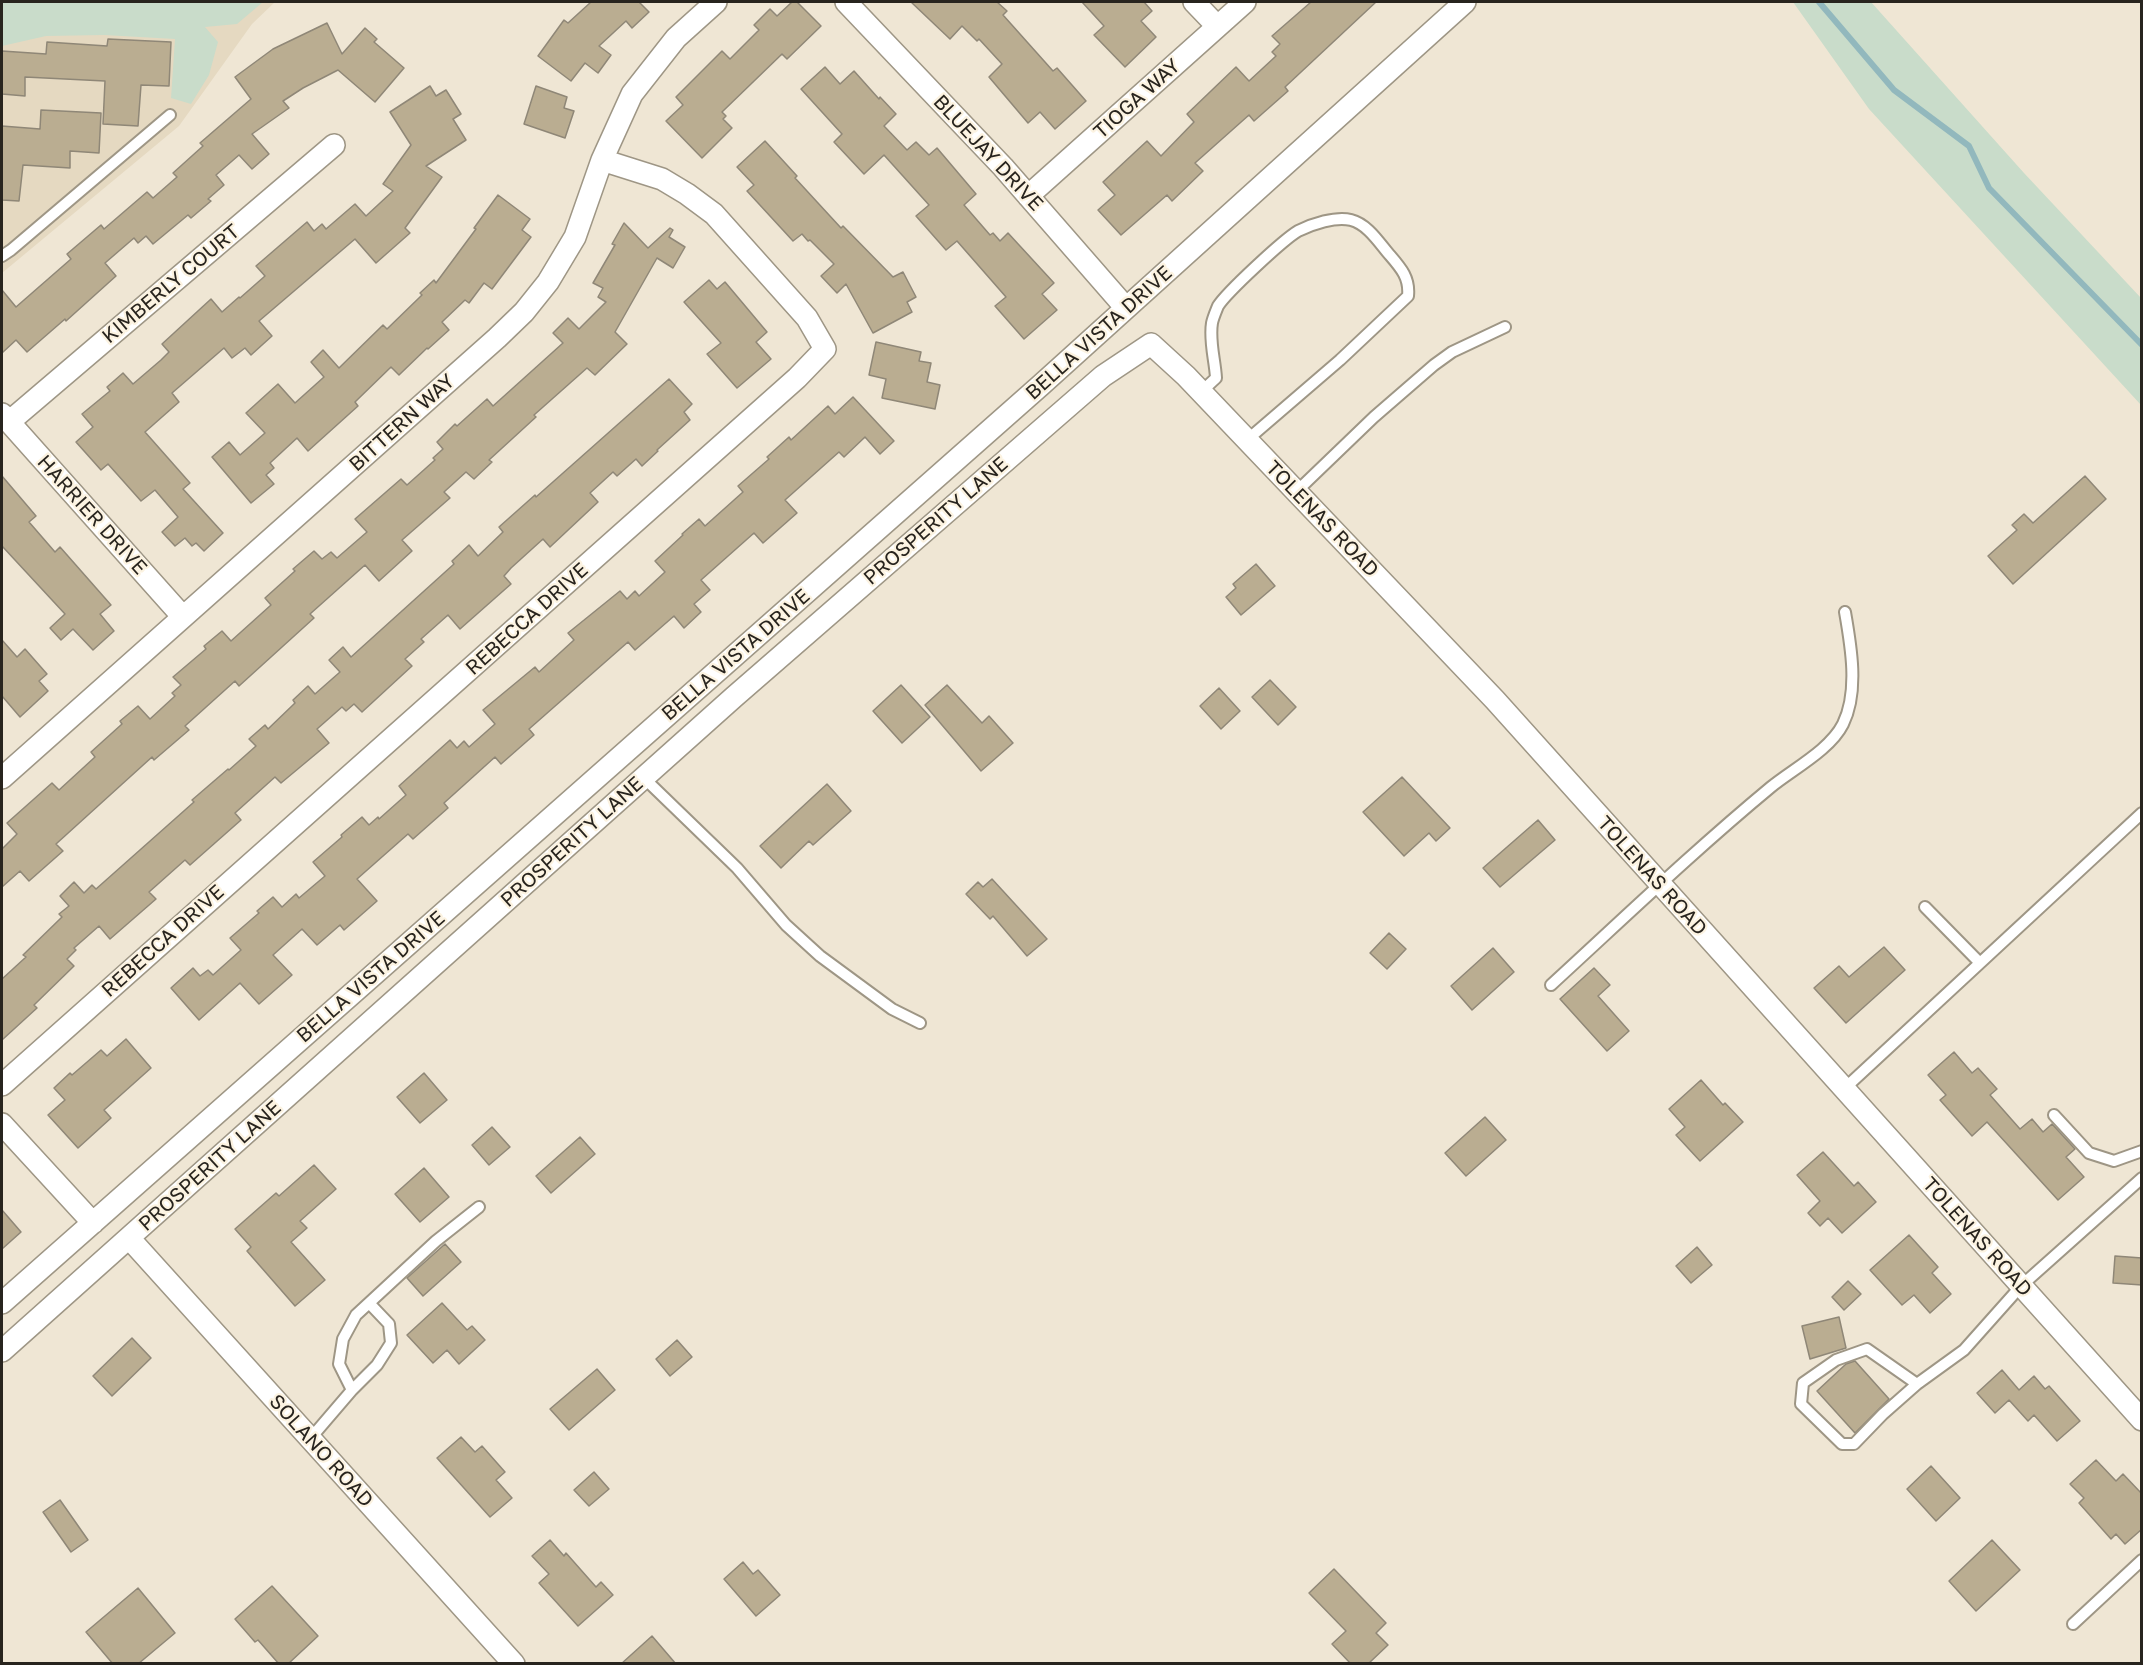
<!DOCTYPE html>
<style>
body{margin:0}
#map{position:relative;width:2143px;height:1665px;overflow:hidden;background:#efe6d4;font-family:"Golos Text",sans-serif}
canvas{display:block}
.frame{position:absolute;inset:0;border:3px solid #28241e;pointer-events:none}
</style>
<div id="map">
<canvas width="2143" height="1665"></canvas>
<div class="frame"></div>
</div>
<script>
const ctx = document.querySelector('canvas').getContext('2d');
ctx.lineJoin = 'round';
function fillPath(path, color) {
  ctx.fillStyle = color;
  ctx.fill(path, 'evenodd');
}
function trace(path, color, width, dash) {
  ctx.strokeStyle = color;
  ctx.lineWidth = width;
  ctx.lineCap = dash ? 'butt' : 'round';
  ctx.setLineDash(dash || []);
  ctx.stroke(path);
}
function write(font, color, halo, rows, align = 'center') {
  ctx.font = font + ' "Golos Text",sans-serif';
  ctx.lineWidth = 4.5;
  ctx.setLineDash([]);
  ctx.textBaseline = 'middle';
  ctx.strokeStyle = halo;
  ctx.fillStyle = color;
  for (const [text, x, y, turn = 0] of rows) {
    ctx.save();
    ctx.translate(x, y);
    ctx.rotate((+turn || 0) * Math.PI / 180);
    ctx.textAlign = isNaN(turn) ? turn : align;
    if (halo) ctx.strokeText(text, 0, 0);
    ctx.fillText(text, 0, 0);
    ctx.restore();
  }
}
fillPath(new Path2D(`
 M2 2H275L252 24 179 126 2 273Z`), '#e5d9c1');
fillPath(new Path2D(`
 M2 2H263L237 24 205 27 218 42 209 75 191 104 171 98 175 39 104 35 46 36 2 46Z
 M1793 2H1871L2024 173 2141 298V405L1869 109Z`), '#c9dcca');
trace(new Path2D(`
 M1819 2 1894 90 1969 146 1989 188 2142 345`), '#92b8bd', 6);
const building = new Path2D(`
 M591 2H639L649 12 632 28 626 21 599 46 611 55 598 73 585 63 571 81 538 56 564 20 568 23Z
 M792 2H797L821 26 787 59 782 54 722 112 726 116 723 119 732 128 702 158 666 121 683 105 676 97 722 51 730 59 759 30 754 25 770 9 777 16Z
 M911 2H997L1007 11 1003 15 1053 71 1057 68 1086 101 1055 129 1040 112 1028 123 989 77 1002 64 979 39 977 41 962 26 950 39Z
 M1082 2H1144L1152 11 1141 21 1156 37 1125 67 1094 35 1104 26Z
 M1311 2H1376L1285 87 1288 91 1254 121 1249 115 1195 163 1203 171 1172 201 1167 195 1121 235 1098 210 1115 195 1103 182 1147 141 1161 156 1194 122 1187 114 1236 67 1249 81 1276 56 1272 52 1280 44 1272 36Z
 M327 23 342 54 365 28 377 39 374 42 404 68 375 102 338 70 303 88 283 101 289 108 252 134 269 154 252 169 239 155 216 175 224 185 208 199 211 201 191 218 188 215 153 244 146 236 138 243 134 238 105 263 116 276 66 321 65 319 27 352 16 340 2 353V290L16 307 71 259 67 254 101 225 104 229 147 192 153 198 177 177 173 173 203 146 200 143 251 99 235 77 273 49Z
 M108 39 171 42 169 86 141 85 138 126 103 124 105 81 25 77V96L2 94V51L46 54 47 42 107 46Z
 M825 67 840 84 854 71 879 99 880 97 896 114 884 126 907 150 916 142 929 155 937 148 976 194 964 205 990 235 993 233 1000 241 1008 233 1054 283 1042 294 1057 310 1024 339 995 306 1006 297 957 241 946 250 916 216 929 205 884 155 864 174 834 142 842 134 801 89Z
 M430 86 436 96 446 90 461 114 453 119 466 140 426 166 442 177 405 228 410 233 376 263 355 239 259 321 272 336 251 355 245 348 232 358 224 348 172 393 179 402 145 432 190 483 183 489 223 533 204 551 196 543 192 546 185 538 175 546 162 532 178 517 155 490 141 501 108 464 101 470 76 442 93 427 82 414 110 391 107 387 123 373 133 384 161 360 169 352 162 344 211 299 222 312 239 297 240 298 265 276 256 266 307 222 314 231 322 224 326 229 355 204 366 216 393 191 383 184 411 145 390 112Z
 M536 86 567 97 564 108 574 111 565 138 524 124Z
 M41 110 101 113 99 153 70 151V168L23 165 19 201 2 200V126L40 129Z
 M765 141 797 176 795 178 841 228 843 226 893 277 903 272 916 297 907 302 912 312 873 333 846 284 837 293 821 276 834 264 810 240 808 241 802 234 793 241 747 191 754 185 737 167Z
 M498 195 530 219 522 230 531 237 492 289 484 283 469 303 465 300 442 322 449 330 428 349 427 348 399 375 391 367 355 402 358 406 308 451 297 438 270 463 274 468 266 475 274 484 251 503 212 457 229 442 240 455 265 433 246 413 278 384 295 403 324 377 311 362 323 350 339 368 383 325 387 329 422 295 420 293 434 280 436 283 476 229 474 228Z
 M624 223 648 248 670 228 673 230 669 237 685 247 673 268 657 258 615 332 627 344 595 375 587 368 534 415 536 417 489 460 492 462 474 479 466 472 444 492 450 498 402 540 412 551 379 581 365 565 310 614 314 618 239 686 235 681 185 726 189 730 154 760 152 757 56 844 63 851 29 881 20 871 2 887V849L17 834 7 823 52 783 59 790 95 757 91 752 122 724 120 721 138 706 150 719 175 696 172 693 181 685 173 677 206 649 204 646 222 631 231 641 271 605 265 598 295 571 293 569 314 551 322 559 331 552 337 558 367 532 355 519 401 479 407 485 435 460 433 458 443 449 437 442 455 424 457 426 487 399 493 406 563 343 553 333 568 318 579 329 606 302 598 297 603 288 593 283 615 245 612 244Z
 M709 280 717 289 725 282 767 332 756 342 771 359 737 388 707 354 721 343 684 302Z
 M876 342 921 352 919 361 931 363 927 382 940 385 935 409 882 398 886 379 869 375Z
 M669 379 692 404 684 412 690 420 657 450 658 451 642 466 636 459 617 476 613 472 590 493 598 502 550 547 543 539 511 568 504 576 511 584 460 629 448 615 421 639 424 642 405 659 412 666 362 712 354 704 346 711 342 707 317 729 329 743 281 783 275 777 235 813 241 820 190 865 185 860 149 892 156 899 110 939 99 926 74 948 76 950 67 959 74 966 34 1005 37 1008 2 1040V979L26 957 23 955 62 917 59 914 69 906 60 896 74 882 84 893 92 885 96 889 194 802 192 800 228 769 229 770 256 746 249 739 265 725 268 729 295 703 293 700 308 686 315 694 340 672 329 660 343 647 351 657 454 564 452 561 469 545 478 556 503 532 499 527 535 495 536 497Z
 M853 397 894 441 880 454 865 437 844 457 839 452 785 500 797 513 763 543 754 533 701 580 710 590 694 604 701 612 684 628 674 616 635 650 628 642 529 729 534 735 501 764 495 757 444 803 448 808 413 839 408 834 357 879 377 901 344 930 340 925 317 945 302 929 273 955 292 975 259 1004 240 983 199 1020 171 988 193 968 200 976 208 970 213 975 241 950 230 938 259 913 257 911 273 897 282 907 296 894 299 898 325 876 313 862 342 837 341 835 362 817 369 825 378 817 379 819 406 795 399 786 450 740 457 748 464 741 469 747 495 724 483 710 535 667 539 672 574 640 568 633 620 591 627 599 635 591 639 596 665 572 655 561 683 535 682 534 699 519 705 526 743 492 738 486 769 459 767 457 789 437 791 440 828 406 835 414Z
 M2 476 36 516 29 522 55 552 60 547 111 605 100 614 114 631 93 650 73 629 61 640 50 628 65 614 2 546Z
 M2085 476 2106 499 2013 584 1988 556 2017 530 2012 525 2024 514 2033 523Z
 M1256 564 1275 586 1241 615 1226 597 1236 588 1233 584Z
 M2 640 17 657 25 649 47 674 39 681 48 691 20 717 2 696Z
 M1270 680 1296 707 1278 725 1252 697Z
 M901 685 930 717 902 743 873 711Z
 M947 685 982 723 989 716 1013 743 981 771 925 705Z
 M1219 688 1240 711 1221 729 1200 706Z
 M1402 777 1450 828 1436 841 1429 833 1404 856 1363 812Z
 M827 784 851 811 813 845 809 841 781 868 760 846Z
 M1538 820 1555 840 1500 887 1483 868Z
 M992 879 1047 939 1027 956 993 916 990 919 966 894 978 882 983 887Z
 M1389 933 1406 949 1387 969 1370 953Z
 M1884 947 1905 970 1846 1023 1814 988 1839 966 1849 977Z
 M1493 948 1514 972 1472 1010 1451 986Z
 M1594 968 1610 985 1598 996 1629 1031 1607 1051 1560 999Z
 M126 1039 151 1068 104 1110 111 1118 78 1148 48 1115 65 1100 54 1088 70 1073 72 1075 101 1050 107 1056Z
 M1954 1052 1972 1073 1978 1068 1997 1089 1990 1095 2020 1129 2032 1119 2043 1132 2052 1124 2075 1149 2066 1157 2084 1177 2058 1200 1987 1122 1972 1136 1940 1100 1946 1095 1928 1075Z
 M424 1073 447 1100 420 1123 397 1097Z
 M1701 1080 1723 1105 1725 1103 1743 1122 1700 1161 1676 1135 1685 1127 1669 1109Z
 M1485 1117 1506 1140 1466 1176 1445 1153Z
 M492 1127 510 1147 489 1165 472 1145Z
 M580 1137 595 1154 551 1193 536 1176Z
 M1823 1152 1854 1186 1858 1182 1876 1202 1842 1233 1828 1218 1820 1226 1808 1213 1820 1201 1797 1175Z
 M314 1165 336 1189 300 1221 307 1228 291 1242 325 1280 295 1306 247 1251 251 1247 235 1229 276 1193 279 1196Z
 M424 1168 449 1197 420 1222 395 1194Z
 M2 1210 21 1232 2 1249Z
 M1909 1235 1938 1267 1932 1273 1951 1294 1930 1313 1914 1295 1902 1305 1870 1270Z
 M445 1244 461 1262 423 1296 407 1278Z
 M1697 1247 1712 1265 1691 1283 1676 1266Z
 M2115 1256 2142 1258V1285L2113 1283Z
 M1848 1281 1861 1294 1844 1310 1832 1297Z
 M442 1303 467 1330 472 1326 485 1340 459 1364 447 1350 433 1363 407 1335Z
 M1839 1317 1846 1348 1810 1359 1802 1326Z
 M132 1338 151 1358 112 1396 93 1376Z
 M677 1340 692 1357 670 1376 656 1359Z
 M1855 1361 1889 1399 1855 1433 1817 1391 1846 1364Z
 M597 1369 615 1390 569 1430 550 1409Z
 M2002 1370 2019 1390 2034 1376 2045 1389 2049 1386 2080 1421 2057 1441 2034 1415 2028 1421 2009 1400 1995 1413 1977 1393Z
 M461 1437 475 1452 482 1446 505 1472 496 1480 512 1498 490 1517 437 1458Z
 M2096 1460 2116 1481 2123 1474 2142 1494V1529L2125 1544 2116 1534 2111 1539 2079 1503 2084 1498 2070 1484Z
 M1931 1466 1960 1498 1936 1521 1907 1489Z
 M594 1472 609 1489 589 1506 574 1490Z
 M60 1500 88 1540 71 1552 43 1512Z
 M550 1540 564 1556 566 1553 596 1587 601 1582 613 1595 578 1626 539 1583 549 1574 532 1556Z
 M1992 1540 2020 1570 1976 1611 1949 1581Z
 M743 1562 753 1574 758 1570 780 1595 756 1616 724 1579Z
 M1334 1569 1386 1623 1376 1633 1388 1645 1368 1664H1351L1332 1644 1346 1631 1309 1593Z
 M272 1586 318 1636 288 1664H279L258 1640 255 1642 235 1619Z
 M138 1588 175 1633 138 1664H113L86 1632Z
 M652 1636 676 1664H621Z`);
fillPath(building, '#baad91');
trace(building, '#8f8777', 1.5);
const lane = new Path2D(`
 M2 256 11 250 170 115
 M1201 392 1216 378C1215 360 1209 341 1212 323 1213 318 1216 311 1218 306 1227 292 1283 240 1298 231 1312 224 1336 216 1351 220 1367 224 1378 241 1388 253 1400 267 1410 277 1408 296L1340 360 1247 440
 M1296 492 1374 417 1434 365 1452 352 1505 327
 M644 778 737 868 786 925 820 956 892 1009 920 1023
 M1925 907 1980 963
 M1551 985C1624 918 1695 850 1771 787 1793 769 1830 750 1843 724 1859 692 1851 646 1845 612
 M1844 1089 2142 813
 M2054 1115 2089 1153 2114 1161 2142 1151
 M1917 1384 1867 1349 1836 1360 1803 1383 1801 1404 1842 1444H1854L1883 1414 1917 1384 1964 1350 2021 1286 2142 1178
 M352 1390 377 1365 391 1343 389 1324 369 1303
 M310 1439 352 1390 339 1364 343 1339 356 1315 436 1241 479 1207
 M2073 1624 2142 1560`);
const street = new Path2D(`
 M846 2 1003 167 1126 308
 M1194 2 1217 26
 M1028 196 1245 2
 M2 414 183 617
 M9 422 334 145
 M2 778 497 338 524 312 548 282 575 237 602 160 632 94 676 38 716 2
 M2 1085 797 378 825 349 807 318 714 214 687 194 662 179 602 160
 M2 1124 93 1223
 M129 1238 514 1664
 M2 1303 1041 385 1465 2
 M2 1351 734 697 1103 376 1151 344 1186 376 1495 700 2142 1420`);
trace(lane, '#9e9685', 14);
trace(street, '#9e9685', 24);
trace(lane, '#fff', 10);
trace(street, '#fff', 21);
write('20px', '#28241e', '#fcf3e1', [
 ["TIOGA WAY",1137,99,-42],
 ["BLUEJAY DRIVE",988,153,47],
 ["KIMBERLY COURT",171,284,-40],
 ["BELLA VISTA DRIVE",1099,333,-42],
 ["BITTERN WAY",402,423,-42],
 ["HARRIER DRIVE",92,515,48],
 ["TOLENAS ROAD",1322,519,46],
 ["PROSPERITY LANE",936,521,-41],
 ["REBECCA DRIVE",527,619,-42],
 ["BELLA VISTA DRIVE",736,655,-41],
 ["PROSPERITY LANE",572,842,-42],
 ["TOLENAS ROAD",1652,876,48],
 ["REBECCA DRIVE",163,941,-42],
 ["BELLA VISTA DRIVE",371,977,-41],
 ["PROSPERITY LANE",210,1166,-42],
 ["TOLENAS ROAD",1977,1237,48],
 ["SOLANO ROAD",321,1451,48]
]);
</script>
